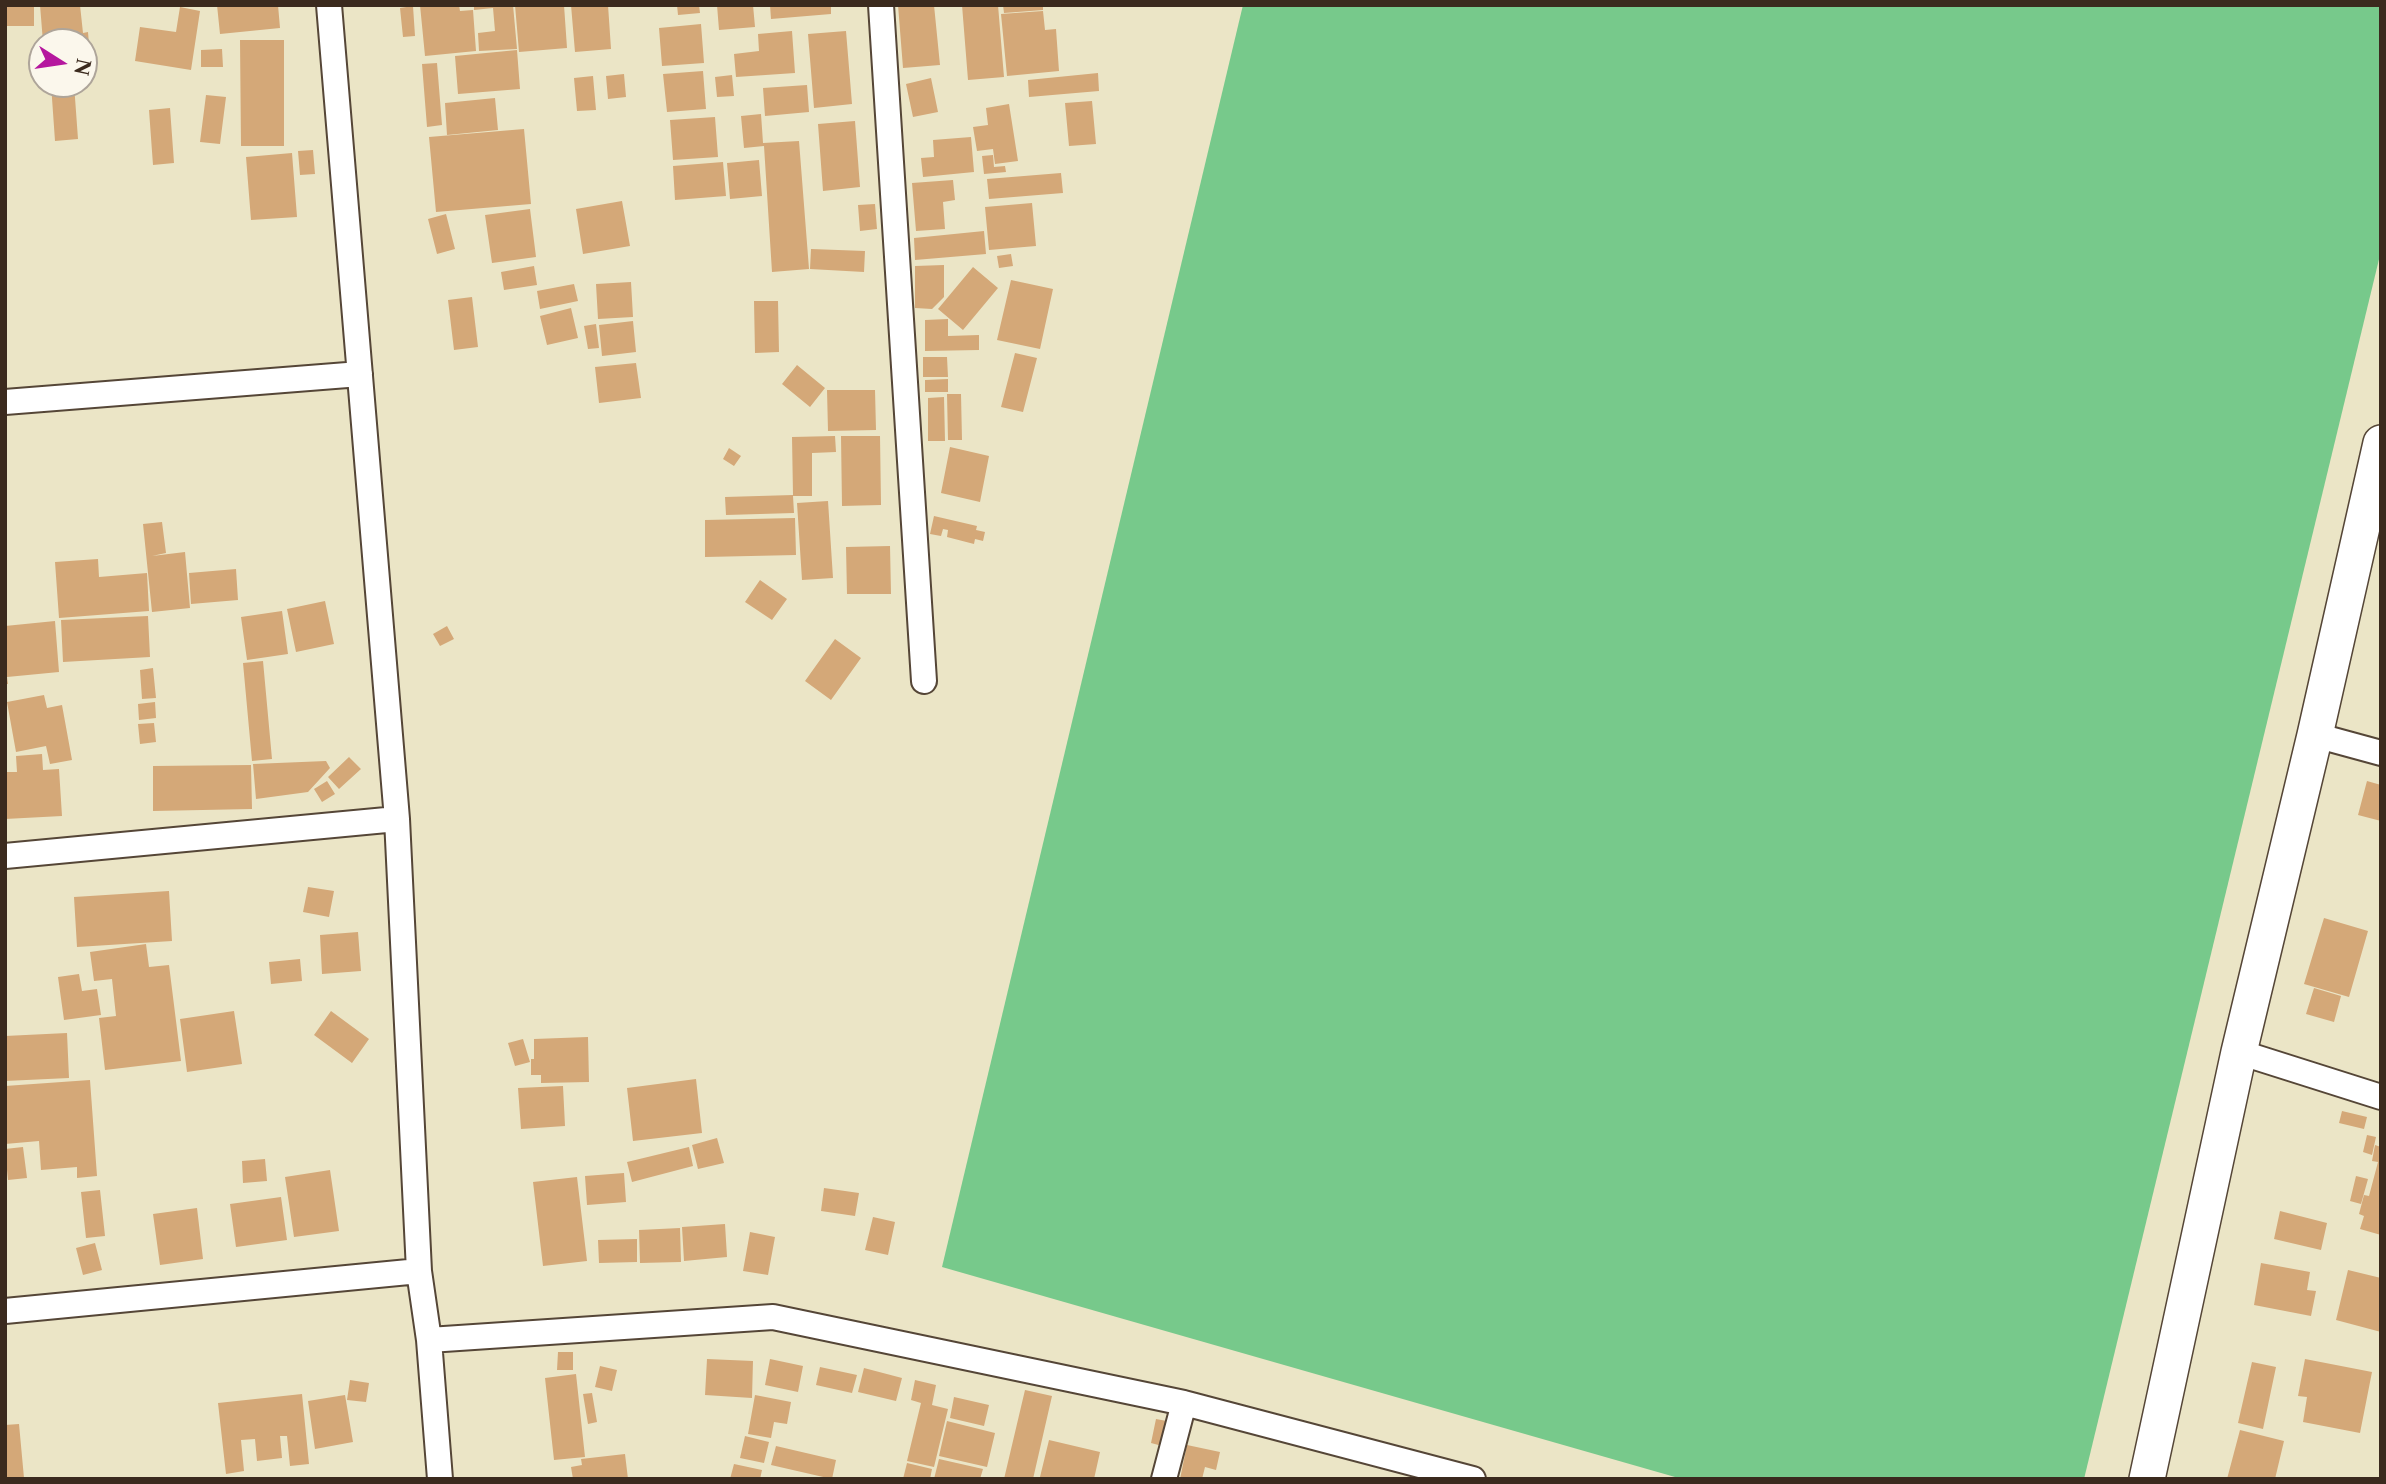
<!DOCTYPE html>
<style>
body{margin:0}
#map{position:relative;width:2386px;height:1484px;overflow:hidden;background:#ebe5c6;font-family:"Libre Caslon Text",serif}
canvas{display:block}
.frame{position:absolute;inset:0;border:7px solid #3b2a1e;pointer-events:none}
.north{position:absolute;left:28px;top:28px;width:70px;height:70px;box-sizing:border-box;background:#fbf7ec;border:2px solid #aea59a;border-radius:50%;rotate:102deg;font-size:19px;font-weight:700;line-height:28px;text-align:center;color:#3b2a1e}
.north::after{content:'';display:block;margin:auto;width:24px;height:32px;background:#b5179e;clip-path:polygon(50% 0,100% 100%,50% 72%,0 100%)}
</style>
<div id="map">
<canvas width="2386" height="1484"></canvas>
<div class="frame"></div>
<div class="north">N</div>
</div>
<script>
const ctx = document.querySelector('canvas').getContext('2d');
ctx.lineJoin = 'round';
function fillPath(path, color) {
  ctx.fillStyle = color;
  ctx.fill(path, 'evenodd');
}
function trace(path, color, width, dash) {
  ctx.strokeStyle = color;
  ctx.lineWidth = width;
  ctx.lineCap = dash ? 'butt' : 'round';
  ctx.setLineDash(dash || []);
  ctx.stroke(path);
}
fillPath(new Path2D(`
 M1243 5H2381V251L2084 1479H1682L942 1267Z`), '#77c98b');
fillPath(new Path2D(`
 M5 5H34V26H5Z
 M40 5H80L83 33 88 32 91 69 84 70V42H43Z
 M217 5H278L280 28 220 34Z
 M420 5H459L460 11 473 10 476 51 425 56Z
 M474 5H513L517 49 479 51 478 33 495 31 493 8 474 10Z
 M515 5H564L567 48 519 52Z
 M571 5H608L611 49 575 52Z
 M677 5H699L700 13 678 15Z
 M717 5H753L755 27 719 30Z
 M770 5H831V14L771 19Z
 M898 5H934L940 65 903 68Z
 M962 5H998L1004 77 968 80Z
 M1003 5H1043V10L1004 13Z
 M413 6 415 36 403 37 400 8Z
 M180 7 200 11 191 70 135 61 140 27 176 32Z
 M1043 11 1045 30 1056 29 1059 71 1007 76 1001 14Z
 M701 24 704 63 662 66 659 28Z
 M792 31 795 73 736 77 734 54 759 51 758 34Z
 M846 31 852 104 814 108 808 34Z
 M240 40H284V146H241Z
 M222 49 223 67H201V50Z
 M517 50 520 89 458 94 455 56Z
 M437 63 442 125 427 127 422 64Z
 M703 71 706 109 667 112 663 74Z
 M1098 73 1099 91 1029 97 1028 80Z
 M624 74 626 97 608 99 606 76Z
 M732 75 734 96 717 97 715 77Z
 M593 76 596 110 577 111 574 78Z
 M931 78 938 112 913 117 906 84Z
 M51 84H74L78 139 55 141Z
 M807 85 809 112 765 116 763 88Z
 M206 95 226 97 220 144 200 142Z
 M495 98 498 130 447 135 445 103Z
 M1092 101 1096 144 1069 146 1065 103Z
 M1009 104 1018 161 995 164 993 149 977 151 973 127 988 125 986 108Z
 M170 108 174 163 153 165 149 110Z
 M761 114 763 143 799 141 809 269 772 272 764 146 744 148 741 116Z
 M715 117 718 157 673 160 670 120Z
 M855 121 860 187 823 191 818 124Z
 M524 129 531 204 436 212 429 137Z
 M971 137 974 172 923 177 921 158 934 157 933 140Z
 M313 150 315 174 300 175 298 151Z
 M292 153 297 217 251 220 246 157Z
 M993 155 994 167 1005 166 1006 172 984 174 982 156Z
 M759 160 762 196 730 199 727 163Z
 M723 162 726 196 675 200 673 166Z
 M1061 173 1063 193 989 199 987 179Z
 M953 180 955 200 943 202 945 229 916 231 912 183Z
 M622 201 630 246 583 254 576 209Z
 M1032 203 1036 246 989 250 985 207Z
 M875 204 877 229 860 231 858 205Z
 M530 209 536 257 492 263 485 215Z
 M446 214 455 249 437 254 428 219Z
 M984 231 986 254 915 260 914 238Z
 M811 249 865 251 864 272 810 269Z
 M1011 254 1013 266 999 268 997 256Z
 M944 265V297L932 309 915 308V266Z
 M534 266 537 285 504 290 501 272Z
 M973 267 998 288 963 330 938 309Z
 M1011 280 1053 289 1040 349 997 340Z
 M631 282 633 317 598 319 596 284Z
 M574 284 578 301 540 309 537 291Z
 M472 297 478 347 454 350 448 300Z
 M754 301H778L779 352 755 353Z
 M571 308 578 338 547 345 540 316Z
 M948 319V336L979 335V350L925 351V320Z
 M633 321 636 352 602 356 599 325Z
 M596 324 599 348 588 349 584 326Z
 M1015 353 1037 358 1023 412 1001 407Z
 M923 357H947L948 377H923Z
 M636 363 641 398 599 403 595 367Z
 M797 365 825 388 810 407 782 384Z
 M948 379V392H925V380Z
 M827 390H875L876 430 828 431Z
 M947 394H961L962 440H948Z
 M944 397 945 441H928V398Z
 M835 436 836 452 812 453V496H793L794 513 726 515 725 497 793 495 792 437Z
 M841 436H880L881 505 842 506Z
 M950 447 989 456 980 502 941 493Z
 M729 448 741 456 734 466 723 459Z
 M828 501 833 578 802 580 797 503Z
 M934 516 977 526 976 530 985 532 983 541 975 539 974 544 947 537 948 530 943 529 941 536 930 534Z
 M795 518 796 555 705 557V520Z
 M162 522 166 553 152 556 185 552 190 608 152 612 143 524Z
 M890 546 891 594H847L846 547Z
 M98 559 99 577 147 573 149 611 59 618 55 562Z
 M236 569 238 600 191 604 189 573Z
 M760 580 787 599 772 620 745 602Z
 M325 601 334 644 296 652 287 609Z
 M282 611 288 654 247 660 241 617Z
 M148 616 150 657 63 662 61 620Z
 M55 621 59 672 7 677 8 684H5V626Z
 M447 626 454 639 440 646 433 634Z
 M835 639 861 658 831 700 805 681Z
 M263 661 272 759 252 761 243 663Z
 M153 668 156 698 142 699 140 670Z
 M44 695 47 708 62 705 72 760 50 764 46 746 16 752 7 702Z
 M155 702 156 718 139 720 138 704Z
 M154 723 156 742 140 744 138 724Z
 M42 754 43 770 59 769 62 816 5 819V772H17L16 756Z
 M349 757 361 769 339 789 328 777Z
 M326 761 330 768 308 792 256 799 253 764Z
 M251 765 252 809 153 811V766Z
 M327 781 335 794 322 802 314 789Z
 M2367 781 2381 785V821L2358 815Z
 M308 887 334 891 329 917 303 912Z
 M169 891 172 941 77 947 74 897Z
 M2324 918 2368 931 2349 997 2304 984Z
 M358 932 361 971 322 974 320 935Z
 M146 944 149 967 169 965 181 1061 105 1070 99 1018 116 1016 112 979 94 981 90 952Z
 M300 959 302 981 271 984 269 962Z
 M79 974 82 991 97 989 101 1015 64 1020 58 977Z
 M2314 988 2341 996 2334 1022 2306 1014Z
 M234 1011 242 1064 187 1072 180 1019Z
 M331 1011 369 1039 352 1063 314 1035Z
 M67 1033 69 1078 5 1081V1036Z
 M588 1037 589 1082 541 1083V1075H531V1059H534V1039Z
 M523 1039 530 1062 515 1066 508 1043Z
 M696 1079 702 1133 633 1141 627 1088Z
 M90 1080 97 1176 77 1178V1167L41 1170 39 1141 5 1144V1086Z
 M563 1086 565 1126 521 1129 518 1088Z
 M2342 1111 2367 1117 2364 1129 2339 1123Z
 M2367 1135 2376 1137 2372 1155 2363 1152Z
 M717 1138 724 1163 698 1169 692 1145Z
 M2375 1145 2381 1147V1235L2360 1229 2364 1216 2359 1214 2364 1195 2369 1196 2378 1162 2372 1161Z
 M23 1147 27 1178 8 1180 5 1149Z
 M689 1147 693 1166 632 1182 627 1162Z
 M265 1159 267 1181 243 1183 242 1161Z
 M330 1170 339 1231 294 1237 285 1177Z
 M624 1173 626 1202 587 1205 585 1176Z
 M2356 1176 2368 1179 2361 1204 2350 1201Z
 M577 1177 587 1261 543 1266 533 1182Z
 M824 1188 859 1193 855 1216 821 1211Z
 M100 1190 105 1236 86 1238 81 1192Z
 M281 1197 287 1240 236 1247 230 1204Z
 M197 1208 203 1259 160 1265 153 1214Z
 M2280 1211 2327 1223 2321 1250 2274 1239Z
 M873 1217 895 1222 888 1255 865 1250Z
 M725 1224 727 1257 684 1261 682 1227Z
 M680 1228 681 1262 640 1263 639 1230Z
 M750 1232 775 1237 768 1275 743 1271Z
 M637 1239V1262L599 1263 598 1240Z
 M95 1243 102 1270 83 1275 76 1248Z
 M2261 1263 2310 1272 2307 1290 2316 1291 2311 1316 2254 1305Z
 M2348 1270 2381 1278V1332L2336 1320Z
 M558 1352H573V1370H557Z
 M707 1359 753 1361 752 1398 705 1395Z
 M770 1359 803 1366 798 1392 765 1385Z
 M2305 1359 2372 1372 2360 1433 2303 1422 2307 1397 2298 1396Z
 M2252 1362 2276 1367 2263 1429 2238 1423Z
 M600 1366 617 1370 612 1391 595 1387Z
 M820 1367 857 1375 852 1393 816 1385Z
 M864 1368 902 1378 896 1401 858 1392Z
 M576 1374 585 1457 554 1460 545 1378Z
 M350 1380 369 1383 366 1402 347 1400Z
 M915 1380 936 1385 932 1405 948 1409 934 1467 907 1461 921 1403 911 1400Z
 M1025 1390 1052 1396 1033 1479H1004Z
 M592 1393 597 1422 588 1424 583 1394Z
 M302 1394 309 1464 290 1466 287 1436H280L282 1458 257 1461 255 1439 241 1440 244 1471 226 1474 218 1403Z
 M345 1395 353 1442 315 1449 308 1401Z
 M755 1395 791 1402 787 1424 774 1422 771 1438 748 1434Z
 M954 1397 989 1405 984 1426 950 1418Z
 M1156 1419 1172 1422 1166 1447 1151 1443Z
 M947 1421 995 1433 987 1467 939 1456Z
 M19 1424 24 1478 5 1479V1425Z
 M2240 1430 2284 1441 2275 1479H2227Z
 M745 1436 769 1442 764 1463 740 1458Z
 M1049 1440 1100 1452 1094 1479 1040 1477Z
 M1187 1445 1220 1452 1216 1470 1205 1467 1202 1479H1180Z
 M776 1446 836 1460 832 1479 771 1465Z
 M625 1454 628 1479H573L571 1467 582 1465 581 1459Z
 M939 1459 983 1469 980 1479H934Z
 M907 1463 932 1469 930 1479H903Z
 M734 1464 762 1470 760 1479H730Z`), '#d4a878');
const street = new Path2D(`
 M329 5 397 819 419 1271 429 1340 440 1479
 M881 5 924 681
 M5 402 360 374
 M2315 735 2381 753
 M5 856 397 819
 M2239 1052 2381 1097
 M5 1311 419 1271
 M429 1340 773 1317 1184 1403 1473 1479
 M1164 1479 1184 1403`);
const secondary = new Path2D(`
 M2147 1479 2239 1052 2315 735 2381 443`);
trace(street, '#554637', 28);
trace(secondary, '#554637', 38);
trace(street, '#fff', 24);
trace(secondary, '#fff', 35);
</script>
